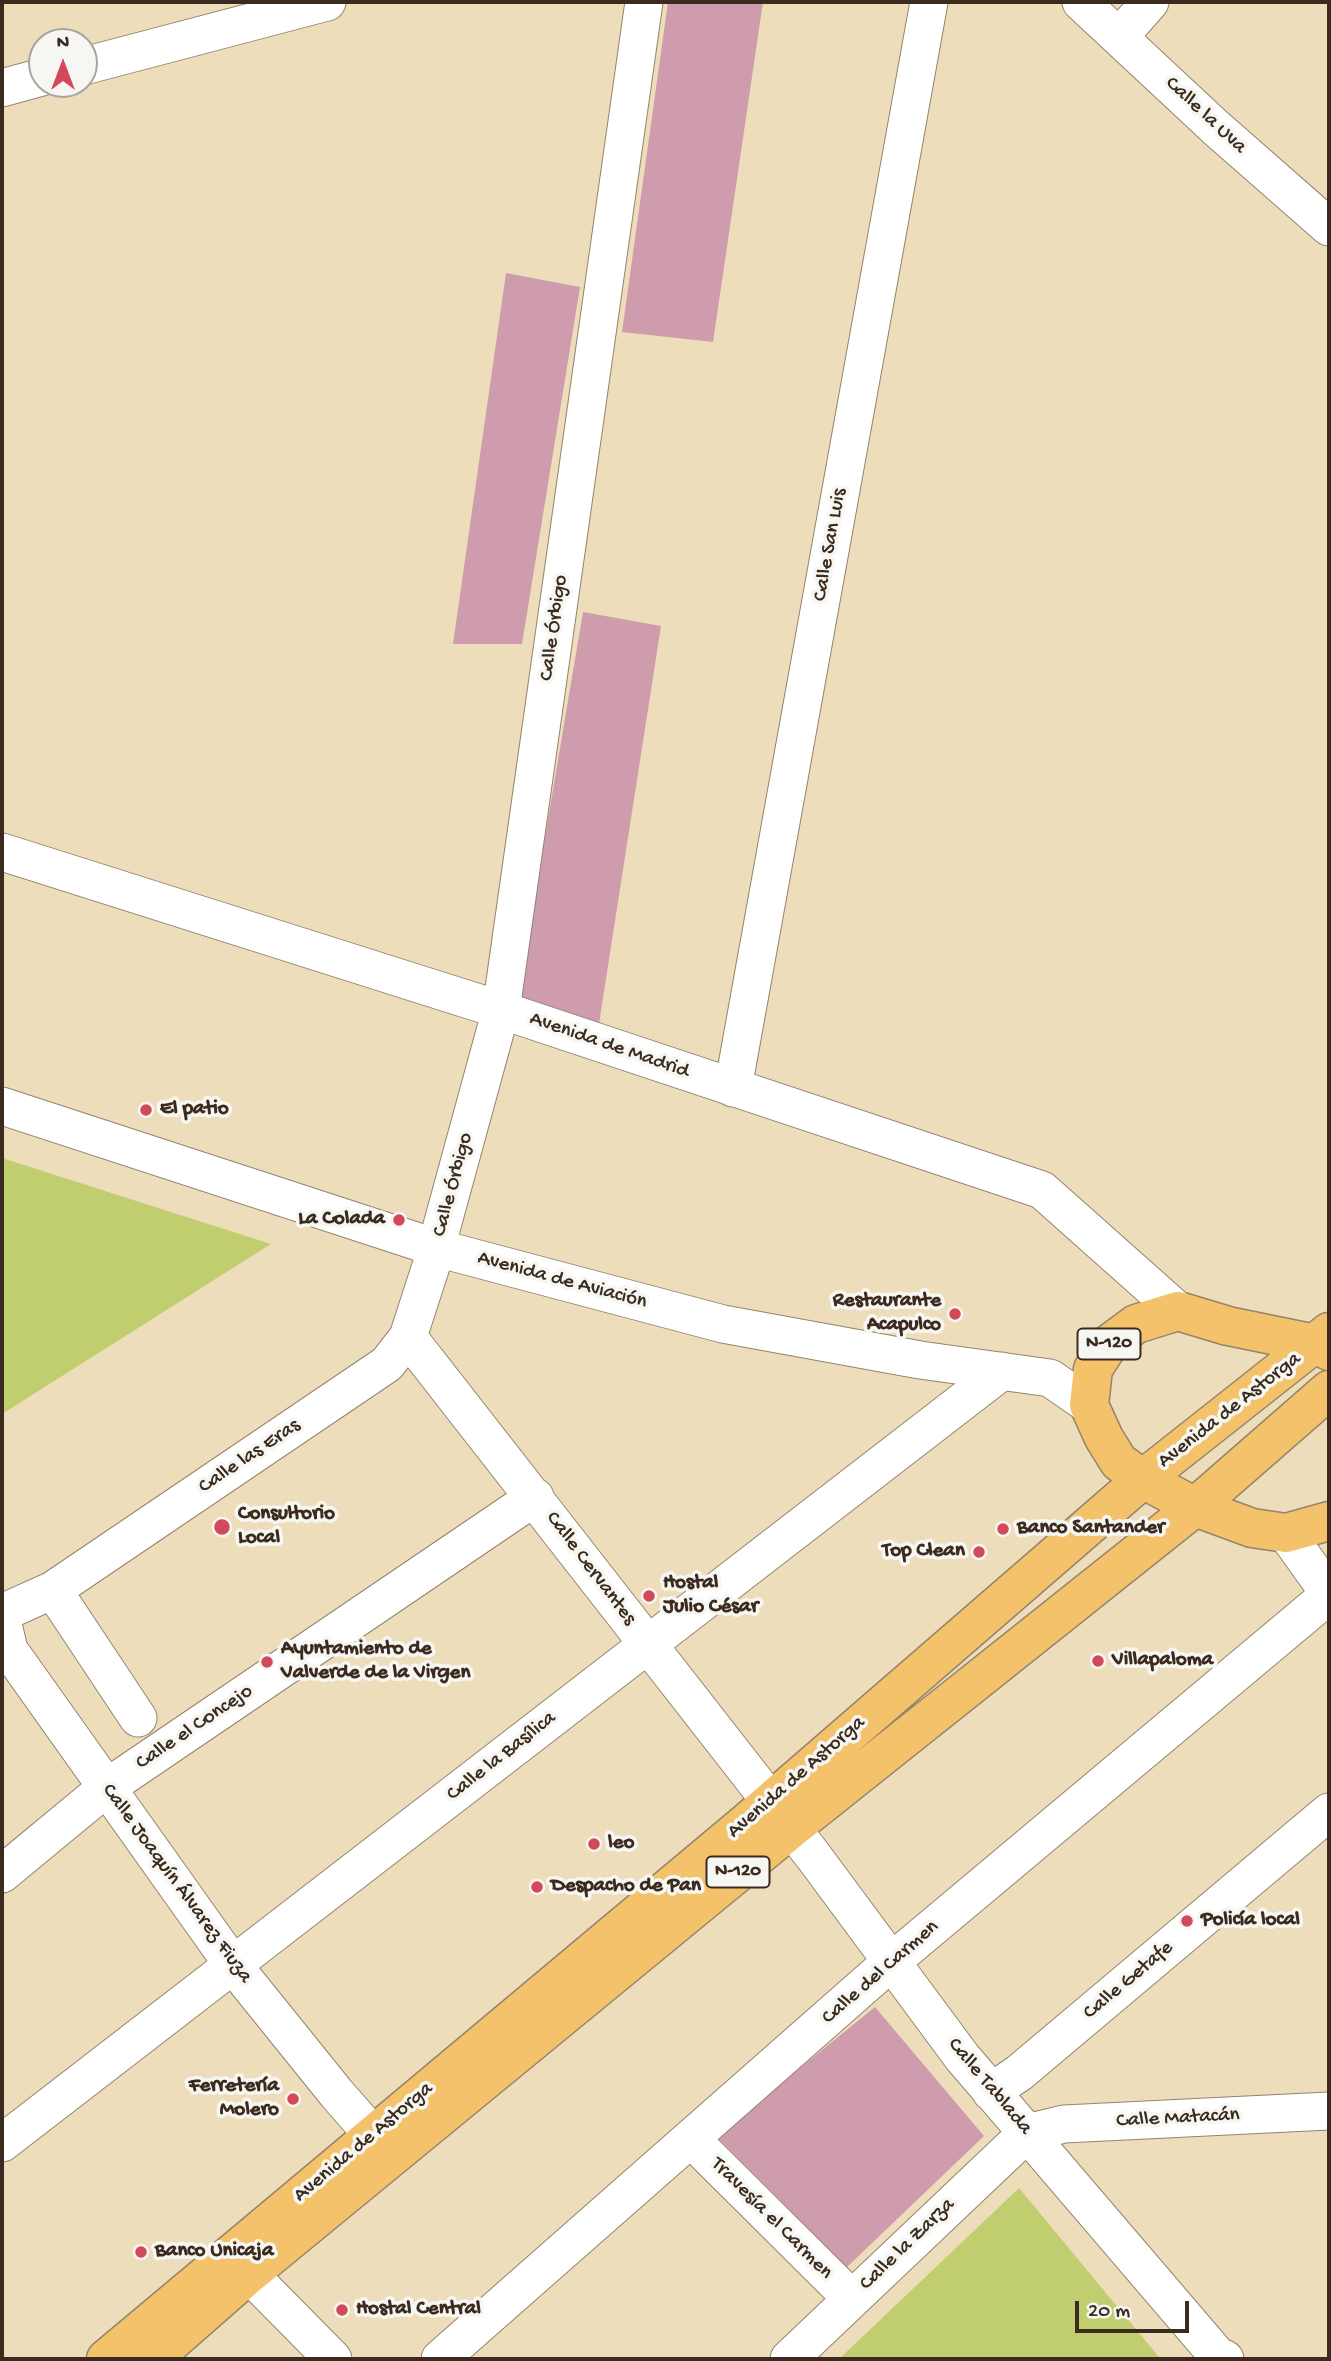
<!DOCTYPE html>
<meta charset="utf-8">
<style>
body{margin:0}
#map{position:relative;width:1331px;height:2361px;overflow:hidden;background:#edb;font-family:"Gochi Hand",sans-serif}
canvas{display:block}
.frame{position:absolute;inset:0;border:4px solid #3b2a1e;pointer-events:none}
.north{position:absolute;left:28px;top:28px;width:70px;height:70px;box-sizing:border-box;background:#f6f6f2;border:2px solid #aba49d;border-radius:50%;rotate:0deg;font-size:19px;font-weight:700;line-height:28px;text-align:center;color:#3b2a1e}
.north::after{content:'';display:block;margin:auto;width:24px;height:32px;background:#d1495b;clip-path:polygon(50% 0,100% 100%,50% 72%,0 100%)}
.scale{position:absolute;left:1075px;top:2301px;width:114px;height:32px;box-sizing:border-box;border:4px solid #3b2a1e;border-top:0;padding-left:9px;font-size:21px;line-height:24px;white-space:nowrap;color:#3b2a1e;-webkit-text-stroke:5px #f6f6f2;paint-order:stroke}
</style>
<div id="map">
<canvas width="1331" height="2361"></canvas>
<div class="frame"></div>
<div class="north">N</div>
<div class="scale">20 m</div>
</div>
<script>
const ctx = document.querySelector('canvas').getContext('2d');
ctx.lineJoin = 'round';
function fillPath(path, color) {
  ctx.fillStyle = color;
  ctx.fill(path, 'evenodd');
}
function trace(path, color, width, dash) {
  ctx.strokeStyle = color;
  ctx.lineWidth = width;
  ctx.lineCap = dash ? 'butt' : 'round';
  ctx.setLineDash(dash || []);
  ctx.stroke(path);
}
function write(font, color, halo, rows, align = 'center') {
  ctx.font = font + ' "Gochi Hand",sans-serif';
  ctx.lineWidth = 7;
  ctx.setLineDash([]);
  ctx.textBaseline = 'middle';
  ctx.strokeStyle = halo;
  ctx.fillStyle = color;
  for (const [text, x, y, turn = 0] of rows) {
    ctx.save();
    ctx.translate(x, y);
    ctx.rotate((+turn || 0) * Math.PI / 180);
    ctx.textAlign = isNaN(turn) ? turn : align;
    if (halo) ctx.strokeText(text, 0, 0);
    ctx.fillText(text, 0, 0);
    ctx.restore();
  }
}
fillPath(new Path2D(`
 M2 1158 271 1244 2 1414Z
 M1019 2188 1159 2357 1157 2359H839Z`), '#c1ce70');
fillPath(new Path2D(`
 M668 2H763L713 342 622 332Z
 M506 273 580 287 522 644H453Z
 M583 612 661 626 598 1030 517 1003Z
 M875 2007 984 2136 847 2267 716 2136Z`), '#ce9cad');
const minor = new Path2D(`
 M1081 2 1215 127 1329 227
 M1119 37 1150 2
 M84 66 327 2
 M2 88 42 77
 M2 852 501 1010 1042 1190 1178 1311
 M733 1088 929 2
 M2 1106 437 1248 723 1324 920 1360 1050 1378 1089 1405
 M408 1337 814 1857 962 2057 1217 2355 1225 2359
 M1286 1533 1329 1593
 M53 1590 138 1718
 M2 1613 53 1590 387 1364 408 1337 431 1266 501 1010 644 2
 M2 1620 9 1650 233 1965 337 2094 373 2135
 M2 1874 106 1788 535 1497
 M991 2092 1019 2073 1329 1812
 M691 2139 852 2299
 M2 2143 1002 1371
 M249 2274 333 2359
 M440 2359 891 1962 1329 1595
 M789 2359 1027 2133 1064 2124 1329 2111`);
const highway = new Path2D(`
 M1329 1351 1316 1344 1228 1326 1178 1311 1136 1324 1109 1344 1093 1369 1089 1405 1104 1438 1119 1462 1143 1479 1195 1507 1252 1528 1286 1533 1329 1521
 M106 2359 746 1823 1143 1479 1329 1332
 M152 2359 249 2274 792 1828 1195 1507 1329 1390`);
trace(minor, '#94846c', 39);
trace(highway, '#94846c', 41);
trace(minor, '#fff', 37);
trace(highway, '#f3c26a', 38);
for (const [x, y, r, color] of [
 [146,1110,7,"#d1495b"],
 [399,1220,7,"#d1495b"],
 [955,1314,7,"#d1495b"],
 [222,1527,9,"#d1495b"],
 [1003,1529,7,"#d1495b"],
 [979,1552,7,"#d1495b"],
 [649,1596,7,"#d1495b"],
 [1098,1661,7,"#d1495b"],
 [267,1662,7,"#d1495b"],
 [594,1844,7,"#d1495b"],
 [537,1887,7,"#d1495b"],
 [1187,1921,7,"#d1495b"],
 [293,2099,7,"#d1495b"],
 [141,2252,7,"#d1495b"],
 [342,2310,7,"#d1495b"]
]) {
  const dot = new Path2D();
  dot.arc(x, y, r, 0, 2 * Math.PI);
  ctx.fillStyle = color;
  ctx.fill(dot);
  trace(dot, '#f6f6f2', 2.5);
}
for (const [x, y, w] of [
 [1109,1344,63],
 [738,1872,63]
]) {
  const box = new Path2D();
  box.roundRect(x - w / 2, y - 15.5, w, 31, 5);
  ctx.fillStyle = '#f6f6f2';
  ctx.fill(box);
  trace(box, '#3b2a1e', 2);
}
write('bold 19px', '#3b2a1e', null, [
 ["N-120",1109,1344],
 ["N-120",738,1872]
]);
write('21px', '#3b2a1e', '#f6f6f2', [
 ["Calle la Uva",1205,116,43],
 ["Calle San Luis",831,545,-80],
 ["Calle Órbigo",555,628,-82],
 ["Avenida de Madrid",609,1046,19],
 ["Calle Órbigo",454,1185,-75],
 ["Avenida de Aviación",562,1281,15],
 ["Avenida de Astorga",1230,1411,-38],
 ["Calle las Eras",250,1457,-34],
 ["Calle Cervantes",590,1569,53],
 ["Calle el Concejo",195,1728,-34],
 ["Calle la Basílica",502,1757,-38],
 ["Avenida de Astorga",797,1778,-41],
 ["Calle Joaquín Álvarez Fiuza",176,1884,54],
 ["Calle del Carmen",881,1973,-41],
 ["Calle Getafe",1129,1981,-40],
 ["Calle Tablada",989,2087,50],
 ["Calle Matacán",1178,2119,-3],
 ["Avenida de Astorga",364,2143,-40],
 ["Travesía el Carmen",771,2219,45],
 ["Calle la Zarza",908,2245,-44]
]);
write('bold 21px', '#3b2a1e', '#f6f6f2', [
 ["El patio",160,1110],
 ["La Colada",385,1220,"right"],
 ["Restaurante",941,1302,"right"],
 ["Acapulco",941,1326,"right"],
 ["Consultorio",238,1515],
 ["Local",238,1539],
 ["Banco Santander",1017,1529],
 ["Top Clean",965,1552,"right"],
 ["Hostal",663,1584],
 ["Julio César",663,1608],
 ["Ayuntamiento de",281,1650],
 ["Valverde de la Virgen",281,1674],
 ["Villapaloma",1112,1661],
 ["leo",608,1844],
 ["Despacho de Pan",551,1887],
 ["Policía local",1201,1921],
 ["Ferretería",279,2087,"right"],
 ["Molero",279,2111,"right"],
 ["Banco Unicaja",155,2252],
 ["Hostal Central",356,2310]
], 'left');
</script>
